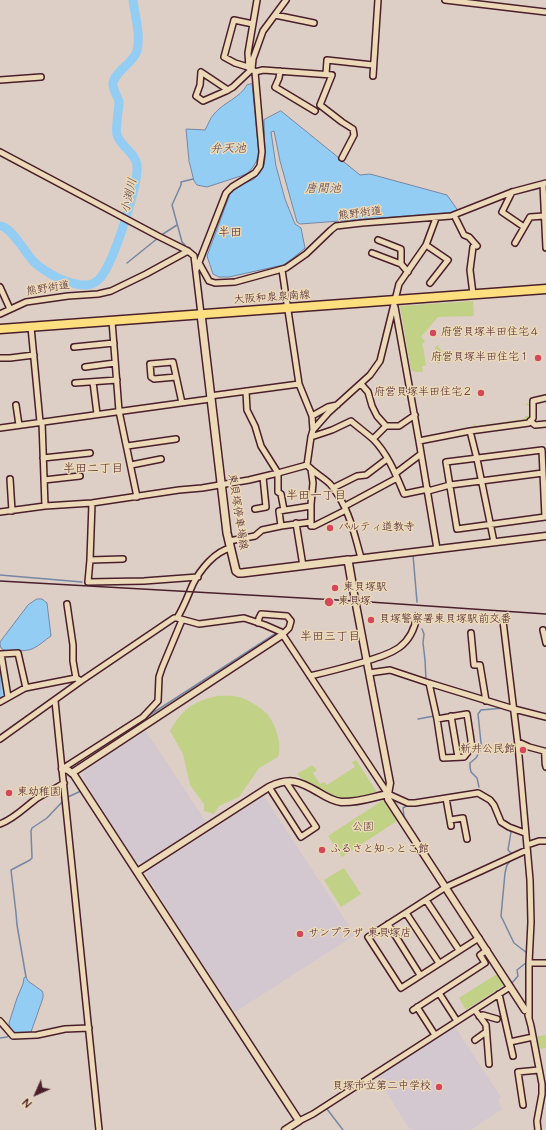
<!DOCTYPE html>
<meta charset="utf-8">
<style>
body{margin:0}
#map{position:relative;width:546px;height:1130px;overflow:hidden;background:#ddcfc6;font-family:"Architects Daughter",sans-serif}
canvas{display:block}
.north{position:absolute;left:16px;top:1074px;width:40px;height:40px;-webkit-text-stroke:3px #ebd9b7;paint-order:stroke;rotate:225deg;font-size:11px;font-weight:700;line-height:16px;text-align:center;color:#4a1f2b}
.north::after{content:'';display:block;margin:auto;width:14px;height:18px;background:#4a1f2b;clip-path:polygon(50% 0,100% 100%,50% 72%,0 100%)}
</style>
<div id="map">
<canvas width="546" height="1130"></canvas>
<div class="north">N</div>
</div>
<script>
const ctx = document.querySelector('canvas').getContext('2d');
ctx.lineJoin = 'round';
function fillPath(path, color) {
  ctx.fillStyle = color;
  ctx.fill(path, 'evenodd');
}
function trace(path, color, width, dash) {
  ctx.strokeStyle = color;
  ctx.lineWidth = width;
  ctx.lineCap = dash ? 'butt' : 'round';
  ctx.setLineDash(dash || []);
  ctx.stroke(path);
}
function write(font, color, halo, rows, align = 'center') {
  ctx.font = font + ' "Architects Daughter","Klee One",sans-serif';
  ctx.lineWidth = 3;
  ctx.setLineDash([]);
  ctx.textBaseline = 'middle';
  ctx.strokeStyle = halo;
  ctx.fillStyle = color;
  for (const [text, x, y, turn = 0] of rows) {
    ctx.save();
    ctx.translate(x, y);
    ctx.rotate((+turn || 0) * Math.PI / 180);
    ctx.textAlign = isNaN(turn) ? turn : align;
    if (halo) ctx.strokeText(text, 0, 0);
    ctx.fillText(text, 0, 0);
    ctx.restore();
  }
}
fillPath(new Path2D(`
 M146 731 206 822 143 863 136 862 83 779 84 771Z
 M264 796 355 935 235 1012 198 957 147 876 148 871Z
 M455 1027 501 1097 498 1101 502 1109 471 1130H410L377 1077Z`), '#d3c8d0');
fillPath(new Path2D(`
 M473 301 474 316 438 317 421 337 425 341 422 345 423 346 426 366H422L423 372H415L411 370 400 306Z
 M440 344 438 347 448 356 450 353 451 354V355L445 361 442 359 439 364 437 363 436 358H437L435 347Z
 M527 403 531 405V418L527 421 476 428 474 426V423L476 426 525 419V416H529L530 406 526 405Z
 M217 696C225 696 235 695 242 698 250 701 260 707 266 713 275 722 283 745 278 757L259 768 239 797 219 806 214 814 204 811V804L190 785 183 754 170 731C183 709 192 702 217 696Z
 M356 760 377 792C368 795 351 800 340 799 331 797 320 790 312 785 306 781 302 780 297 774L312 765 317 770 313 773 320 784 324 782 327 785 355 767 352 762Z
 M383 800 397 821 342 857 328 836Z
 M344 868 361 894 341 907 324 880Z
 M497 974 504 985 466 1010 459 998Z
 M546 1035V1048L535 1049 533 1037Z`), '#c1d186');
const water = new Path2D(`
 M252 84 259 154 256 162 253 167 248 173 241 176 207 187 197 185 194 181 189 161 186 129 205 130C208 125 210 118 214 114 224 102 240 98 247 85Z
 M281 111 360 175 370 174 447 195 459 212 300 224 297 222 280 161 274 131 271 132 276 166 285 199 295 224 301 228 305 248 292 259 283 265 229 277H219L213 274 207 256 230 194 239 186 254 179 260 173 264 165 265 159 264 120Z
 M37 599H42L47 603 51 636C45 640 39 646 32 649 27 651 4 653 1 648 0 646 0 643 0 642L28 605Z
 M0 666 5 695 4 697 0 699Z
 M26 977 28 981 42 991 43 993V998L31 1032C22 1035 10 1035 9 1023L17 998 23 984 24 978Z`);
fillPath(water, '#94cdf3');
trace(water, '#7687a3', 1);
trace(new Path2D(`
 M186 248 185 245 182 242 172 205 181 185V182L193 179
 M127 263 163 234 177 225
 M413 555 417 602
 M0 575 82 582
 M422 629 424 634 423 643 425 660 426 680
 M145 718 278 632
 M418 719 434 716
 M72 778 288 1111
 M479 787 477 778 471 772 470 767V763L476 758 482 747 481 743 478 714 481 710 504 708
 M68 797 81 791
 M404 817 403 808 408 805
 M508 829 511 832 508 850 512 854
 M512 859 507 865 505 873 501 916 514 943 527 953
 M26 977 17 925 16 913 11 870 30 860 32 858 31 831 32 828 47 818 64 800
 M512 983 518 976 517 970 527 962
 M0 1038 7 1037 13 1032
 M327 1109 343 1130`), '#7687a3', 1.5);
trace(new Path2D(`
 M0 226C11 226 26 254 34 262 47 274 69 285 86 285 92 285 97 282 101 277 114 261 139 184 137 165 135 152 121 147 117 135 115 130 119 109 119 102 118 96 113 91 113 85 112 73 134 63 137 51 141 34 135 17 133 0`), '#94cdf3', 9);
const minor = new Path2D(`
 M445 0 546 12
 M275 15 314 23
 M248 67 235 63 224 57 234 20 253 24
 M249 68 248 53 257 0
 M280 71 279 78 275 87 315 111
 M255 72 263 70 332 75 320 105 342 122 353 129 354 135 342 158
 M326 74 327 60 373 65
 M373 76 378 0
 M0 80 41 77
 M228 90 201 72 200 85 196 96 203 101 226 91 233 87 252 69
 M0 152 158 236 188 251 194 256 201 314
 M543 184 546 248
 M512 192 502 212 524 227
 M454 215 464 235 469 237 477 246
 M378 240 401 249V264L408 272
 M515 243 530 217 544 216
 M426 245 448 260 430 283
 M473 247 470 270 473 294
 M372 253 401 264
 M199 263 209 281 215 283 235 282 286 268 306 254 331 230 336 226 362 223 451 216 512 192 546 183
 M196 270 226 193 232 187 255 173 260 166 262 152 255 72 252 69 253 59 263 31 286 0
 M282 270 299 384 312 416 313 430
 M0 287 10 309
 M395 307 419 441 437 549
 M0 314 26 302 68 296 98 294 111 291 146 274 188 251
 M112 321 119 411 137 497
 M31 327 40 422
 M74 347 114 343
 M0 358H10L34 355
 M85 367 115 363
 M176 377 154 379 151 377 150 364 173 362 182 403
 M93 382 97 414
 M75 383 117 380
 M361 384 368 392 372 406 377 416 386 426H399L415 415
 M246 391 247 410 255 426 261 446 278 473V492L281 494 284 510
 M210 396 299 384
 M16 405 19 425
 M312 416 328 407 337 405
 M530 421 535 425 546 424
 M42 422 45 506
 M0 428 210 399
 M470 431 477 459 494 542
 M311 437 332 430 351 421C358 427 366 433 373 439 388 454 396 475 404 494L428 489
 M373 439 386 426
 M419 441 470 431 529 423 533 418V401L546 398
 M127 446 176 439
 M542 450 545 517 457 529 446 462Z
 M43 458 90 453
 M131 465 161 459
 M307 465C314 473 323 477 330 484 333 487 335 491 338 495 350 514 355 536 361 558
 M311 469 313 483 311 504V526H314L346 510
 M396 473 421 454
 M10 479 12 511
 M44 480 80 476
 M333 488 357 476 366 475 387 459
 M428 491 450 485 543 473
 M92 503 90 560 123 559
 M345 506 397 478
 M255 509 266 507 263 477
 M0 512 45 506 92 503 179 490 202 488 249 480 278 473 307 465 311 437 313 430 328 413 370 375 380 361 399 284 426 245 436 218
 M296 523 303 566
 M281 526 279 511 311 506
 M229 541 255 536 262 530 281 526 311 522
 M90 560 88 582 144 581 198 577
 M67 604 73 645V661L76 678 81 681
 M177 618C184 607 188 595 193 584 200 570 215 551 231 548
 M503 621 518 745 530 880 531 922 529 963V1018
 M258 623 259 618 261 614 287 616 291 621 289 628 282 635
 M543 630 546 643
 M471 633 474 665H480L486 701
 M369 673 390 670 429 683 514 709 546 717
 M310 676C327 672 343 668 360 663 389 654 411 650 417 616
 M429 683 437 719 443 758 464 757 472 747 467 714 437 719
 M8 697 1 654 18 653 26 688
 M55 701 99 1130
 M0 702 25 688 76 678
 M451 716 458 757
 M0 739 81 681 174 618H177L199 624 244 618 265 625 281 632 388 794 408 803H415L478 793 490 800 494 805 501 822 509 827 525 833
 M518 742 529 747 544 751C546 756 544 762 546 767
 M62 769 143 717 158 701 159 677 162 668 182 620
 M269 787 301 837 316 827 286 782
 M446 798 451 826
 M450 820 463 818 467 839
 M0 824C14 819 24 808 36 799 45 793 55 789 64 783
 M527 845 539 841H546
 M426 900 459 950
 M406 913 439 963
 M388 924 420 975
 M479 938 401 988 368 937 446 887 527 850
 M529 963H546
 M439 993 457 1021
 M499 994 513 1056
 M417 1007 435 1035
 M413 1010 485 963 480 955 487 950
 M475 1010 486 1025 489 1064
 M528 1015 531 1026 542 1084V1094L537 1121 538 1130
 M479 1016 483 1015 497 1019
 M0 1021 13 1036 37 1035 65 1029 89 1028
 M475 1040 486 1032
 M510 1042 533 1037
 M523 1105 518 1072 539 1070
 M299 1121 313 1114 510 987`);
const tertiary = new Path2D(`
 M348 560 546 536
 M353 589 390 783 388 794V799L525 1010
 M62 769 68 770 74 775 299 1121 285 1130
 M72 773 282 635
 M137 872 269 787C290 777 299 781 318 792 326 797 333 801 341 802 357 803 373 797 388 794`);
const secondary = new Path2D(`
 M201 314 225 516 227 533 236 571 239 573H242L348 560 353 589`);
const primary = new Path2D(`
 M0 329 546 289`);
trace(minor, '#4a1f2b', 8);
trace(tertiary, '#4a1f2b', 9);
trace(secondary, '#4a1f2b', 10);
trace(primary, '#4a1f2b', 11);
trace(minor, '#ebd9b7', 5);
trace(tertiary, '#ebd9b7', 6);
trace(secondary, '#ebd9b7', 7);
trace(primary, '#fddf80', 8);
trace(new Path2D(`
 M0 581 355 601 546 614`), '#4a1f2b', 1.5);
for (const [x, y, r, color] of [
 [433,333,4,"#d1495b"],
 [538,358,4,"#d1495b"],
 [481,393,4,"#d1495b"],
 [330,528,4,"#d1495b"],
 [335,588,4,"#d1495b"],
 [329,602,5,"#d1495b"],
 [371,620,4,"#d1495b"],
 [523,750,4,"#d1495b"],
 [9,793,4,"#d1495b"],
 [322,850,4,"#d1495b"],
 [300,934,4,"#d1495b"],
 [439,1087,4,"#d1495b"]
]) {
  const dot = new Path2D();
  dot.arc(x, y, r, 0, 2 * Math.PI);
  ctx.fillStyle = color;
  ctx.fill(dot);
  trace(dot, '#ebd9b7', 1.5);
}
write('11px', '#4a1f2b', '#ebd9b7', [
 ["熊野街道",360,214,-7],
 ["熊野街道",48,289,-9],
 ["大阪和泉泉南線",272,298,-4],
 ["東貝塚停車場線",237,512,81]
]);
write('11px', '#4a1f2b', '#ebd9b7', [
 ["府営貝塚半田住宅４",441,333],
 ["府営貝塚半田住宅１",530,358,"right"],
 ["府営貝塚半田住宅２",473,393,"right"],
 ["パルティ道教寺",338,528],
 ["東貝塚駅",343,588],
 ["東貝塚",338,602],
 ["貝塚警察署東貝塚駅前交番",379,620],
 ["新井公民館",515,750,"right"],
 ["東幼稚園",17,793],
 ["ふるさと知っとこ館",330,850],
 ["サンプラザ 東貝塚店",308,934],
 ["貝塚市立第二中学校",431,1087,"right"]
], 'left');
write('11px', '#5c3a39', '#ebd9b7', [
 ["公園",363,828]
]);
write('italic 12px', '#594253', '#ebd9b7', [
 ["弁天池",228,149],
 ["唐間池",323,189],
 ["小渕川",130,196,-77]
]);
write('12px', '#4a1f2b', '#ebd9b7', [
 ["半田",230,233],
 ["半田二丁目",93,469],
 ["半田一丁目",316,496],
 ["半田三丁目",330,637]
]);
</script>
